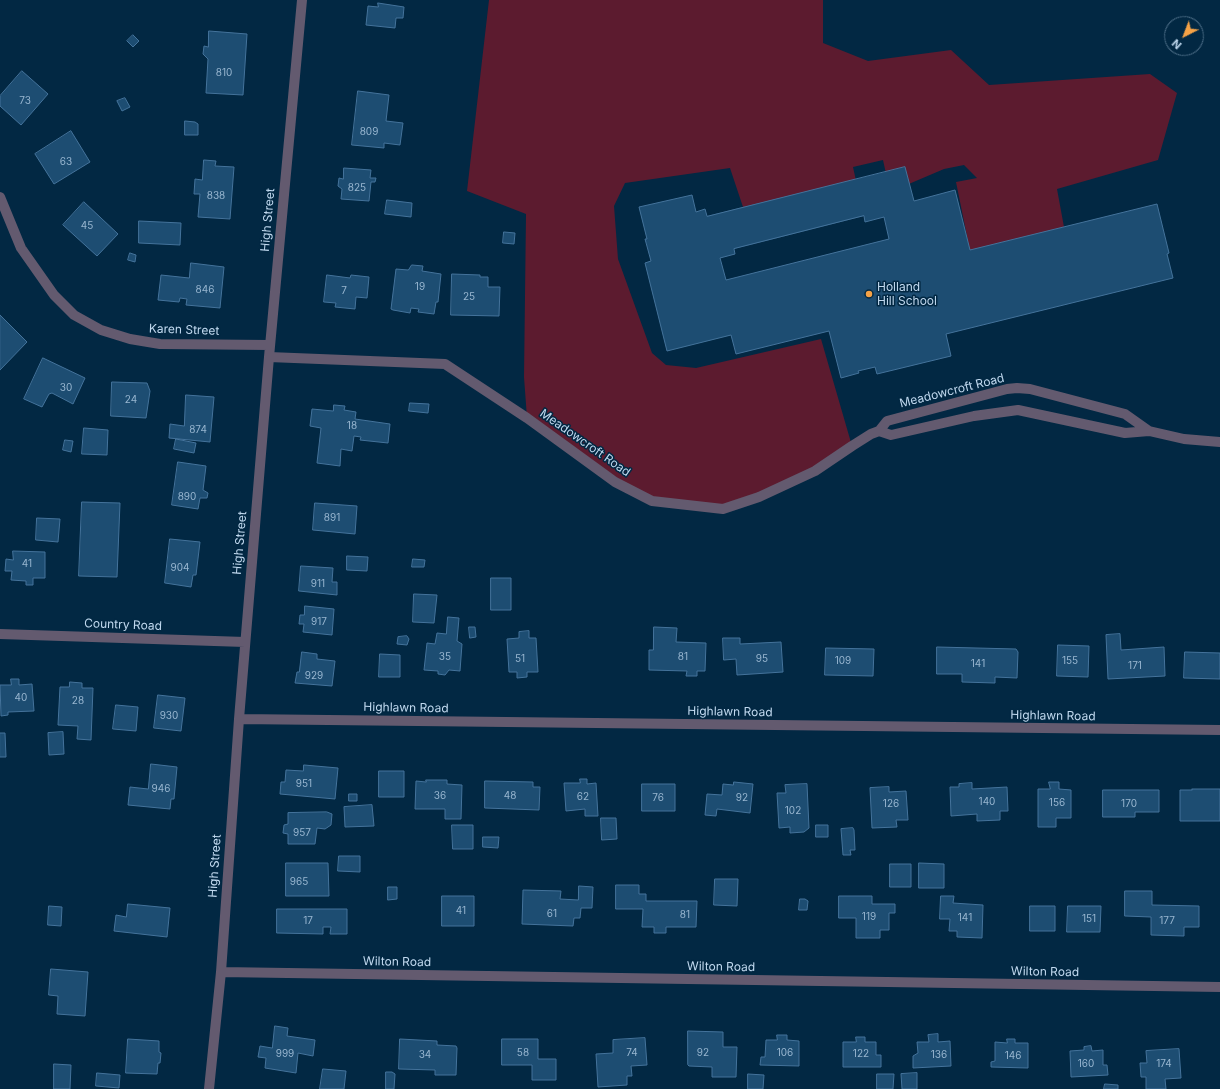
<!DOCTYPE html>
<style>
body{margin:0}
#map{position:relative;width:1220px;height:1089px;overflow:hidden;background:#022843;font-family:Inter,sans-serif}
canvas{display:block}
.north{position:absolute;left:1164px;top:16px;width:40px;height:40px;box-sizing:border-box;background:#022843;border:1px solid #4e6f88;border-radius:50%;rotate:222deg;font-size:11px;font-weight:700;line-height:16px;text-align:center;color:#c1d9ef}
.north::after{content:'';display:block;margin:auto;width:14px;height:18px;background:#f5a246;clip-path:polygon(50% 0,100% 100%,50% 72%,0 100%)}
</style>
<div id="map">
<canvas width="1220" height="1089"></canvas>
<div class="north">N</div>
</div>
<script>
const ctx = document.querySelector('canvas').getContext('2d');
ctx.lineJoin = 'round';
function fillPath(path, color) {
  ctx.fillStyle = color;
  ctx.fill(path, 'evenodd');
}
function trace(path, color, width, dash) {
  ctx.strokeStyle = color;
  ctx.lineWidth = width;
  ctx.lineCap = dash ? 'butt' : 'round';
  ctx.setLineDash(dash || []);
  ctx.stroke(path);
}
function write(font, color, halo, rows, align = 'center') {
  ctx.font = font + ' Inter,sans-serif';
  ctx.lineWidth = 3;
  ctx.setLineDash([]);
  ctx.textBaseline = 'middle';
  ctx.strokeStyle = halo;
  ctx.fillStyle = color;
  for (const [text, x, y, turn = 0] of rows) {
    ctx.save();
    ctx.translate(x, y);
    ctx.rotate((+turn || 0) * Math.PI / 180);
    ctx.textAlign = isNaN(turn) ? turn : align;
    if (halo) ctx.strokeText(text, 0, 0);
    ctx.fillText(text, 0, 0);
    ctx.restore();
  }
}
fillPath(new Path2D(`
 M489 0H823V43L868 61 951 50 989 85 1150 74 1177 93 1158 160 1057 189 1064 227 970 251 956 182 977 178 964 165 944 169 890 192 883 160 853 167 860 199 748 222 730 168 625 183 614 206 618 259 652 353 666 365 696 368 821 339 852 446 815 471 723 509 652 501 527 418 524 377 526 214 467 191Z`), '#5c1b2f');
const building = new Path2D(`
 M378 3 404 7 403 18H396L395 28 366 25 368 6 378 7Z
 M209 31 247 34 243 95 206 93 208 59 203 54 204 46 208 47Z
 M133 35 139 41 133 47 127 41Z
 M22 71 48 94 21 125 0 106V96Z
 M358 91 389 95 386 121 403 123 400 145 384 143V148L352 145Z
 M125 98 130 107 122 111 117 101Z
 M185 121 195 122 198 124V135H185Z
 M71 131 90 162 54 184 35 154Z
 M204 160 216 161 215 166 234 167 230 219 198 217 200 194H194L195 179 202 180Z
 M905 167 914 201 955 190 970 250 1157 204 1169 253 1167 254 1173 278 946 334 951 356 877 374 875 367 858 371 859 373 841 378 829 331 736 354 731 335 667 351 645 263 651 261 645 239H647L639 207 692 195 696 212 705 209 707 216ZM864 216 865 222 884 217 889 239 726 280 720 258 735 254 734 249Z
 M344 168 371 170 370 178H376L375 182H371L369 201 341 199 342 189 338 186 339 178 343 179Z
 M387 200 412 203 411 217 385 214Z
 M84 202 118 234 97 256 63 225Z
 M139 221 181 223 180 245 139 243Z
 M504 232 515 233 514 244 503 243Z
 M130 253 136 255 135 262 128 260Z
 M191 263 224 267 220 308 186 305 187 299 180 298 179 302 158 300 161 275 189 278Z
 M412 265 423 266 422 271 441 274 438 302H436L434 314 418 312 419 309 411 308 410 313 393 310 391 309 396 269 408 270Z
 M452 274 480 275V277H488V287H500L499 316 451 315Z
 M327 275 350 278 351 275 369 277 367 298 356 297 355 309 335 307 336 303 324 302Z
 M0 315 27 342 0 370Z
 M43 358 85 378 73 404 52 393 49 394 42 407 24 399Z
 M112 382 147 383 150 391 146 418 111 416Z
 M186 395 214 397 210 442 169 438 170 424 184 426Z
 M410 403 429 404 428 413 409 411Z
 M334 405 345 406 344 410 356 412 355 419 390 424 388 443 360 440 361 437 354 436 352 451 341 449 340 466 317 463 321 428 310 426 312 409 333 411Z
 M84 428 108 430 107 455 82 454Z
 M176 439 196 443 194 453 174 449Z
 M65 440 73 441 71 452 63 450Z
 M178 462 206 466 203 490 208 493 207 498H200L198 509 172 505Z
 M82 502 120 503 117 577 79 576Z
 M315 503 357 506 355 534 313 530Z
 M37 518 60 519 58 542 36 540Z
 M170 539 200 542 196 575H193L191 587 165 583Z
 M13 551 45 552V578H33V585H26V581L11 580 12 571H5L6 559 13 560Z
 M347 556 368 557 367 571 347 570Z
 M413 559 425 560 424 567H412Z
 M301 566 333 568 332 582H337V595L299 591Z
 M491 578H511V610H491Z
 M414 594 437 595 434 623 413 622Z
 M305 606 334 609 332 635 303 632 304 624H299L300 615H304Z
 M448 617 459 618 457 641 462 644 460 671 449 670 445 675 438 674V671L424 670 427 643 435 644 437 633 446 634Z
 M469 627H475L476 637 470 638Z
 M654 627 677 628 676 642 706 643 705 671H697V676H686L687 671 649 670V650H653Z
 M529 631V638H536L538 672H527V677L517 678V672H509L507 639 519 638V632Z
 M1120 634 1121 650 1164 647 1165 676 1108 679 1106 635Z
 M407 636 409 639 407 645 397 644 398 637Z
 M723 638H740V644L781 642 783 672 737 675 736 659 724 660Z
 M1058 645 1089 646 1088 677 1057 676Z
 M937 647 1016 649 1018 652 1017 678 995 677V683L962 682V674H937Z
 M826 648 874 649 873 676 825 675Z
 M302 652 317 654V659L335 661 332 686 295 683 297 672H299Z
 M1185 652 1220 653V679L1184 678Z
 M380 654 400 655V677H379Z
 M11 679H19V685L32 684 34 711 8 712V715L1 716 0 685H11Z
 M70 682 82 683V688H93L91 740 77 739 78 726 58 725 60 687H69Z
 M158 695 185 698 181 731 154 728Z
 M116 705 138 707 136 731 113 729Z
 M63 732 64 754 49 755 48 733Z
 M0 733H5L6 757H0Z
 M151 764 177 767 174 799H171L170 809 128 805 130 787 148 789Z
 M304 765 338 768 335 799 280 794 281 782H285L286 770 303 771Z
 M379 771H404V797H379Z
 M580 779H587V784L596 783 598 816H585V809L566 811 564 783H580Z
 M426 780H447V784L462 785 461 819H445V809H415L416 781 426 782Z
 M485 781 533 782V787H540L539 810 485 808Z
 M734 782 753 784 750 813 717 809 716 816 705 815 707 794 722 795 723 784 733 785Z
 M1049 782H1059V789L1071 790V818H1056V827H1038V789H1050Z
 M972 783V789L1007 787 1008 811H1000V820L977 821V814L951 816 950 787H959V784Z
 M642 784H675V811H642Z
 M807 784 809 828 804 832 790 833V827L779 828 777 793H786L785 785Z
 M889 787V792L906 791 908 820H896L897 827 872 828 870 788Z
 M1192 789H1220V821H1180V790H1192Z
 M1103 790H1159V812H1135V817H1103Z
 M349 794H357V801H349Z
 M372 805 374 826 345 827 344 807Z
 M327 812 332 814 331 825 325 829 317 828 315 844H288V834L283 833 284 825 288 824V813Z
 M601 818H616L617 839 602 840Z
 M452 825H473V849H453Z
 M816 825H828V837H816Z
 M853 828 854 830 855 850H850L851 855H843L841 829Z
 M483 837H499L498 848 483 847Z
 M339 856H360V872L338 871Z
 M286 863H328L329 896H286Z
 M919 863 944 864V888H919Z
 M890 864H911V887H890Z
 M715 879H738L737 906 714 905Z
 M616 885H639V894H646V901H697L696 927H666V933H654V927H642L643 909H616Z
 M579 886 593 887 592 908H581L580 918H574L573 926 522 924 523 890 561 891 560 899 578 900Z
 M388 887H397V899L388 900Z
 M1125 891H1152V905L1199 906V927H1184V936L1151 935V917L1125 916Z
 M442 896H474V926H442Z
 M839 896H872V904H895V913H889V930H880V938H856V918H839Z
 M941 896H954L953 903 983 905 982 938 957 937V931H949L950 919H940Z
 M800 899H805L808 901 807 910H799Z
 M128 904 170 908 167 937 114 931 116 915 126 917Z
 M49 906 62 907 61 926 48 925Z
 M1030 906H1055V931H1030Z
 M1068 906H1101L1100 932H1067Z
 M277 909H347V934H330L331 927H323V934L277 933Z
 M51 969 88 972 85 1016 57 1014 58 996 49 995Z
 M275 1026 288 1028 287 1036 315 1040 313 1056 298 1053 296 1073 265 1068 266 1058 258 1057 260 1046 272 1048Z
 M688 1031 723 1032V1047H737L736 1077H712V1067L689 1066 688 1065Z
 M938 1034V1042L950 1041 951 1066 913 1068V1056L918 1053 917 1042H929L928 1035Z
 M777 1035H787V1040L799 1041V1066L760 1065 761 1057H765L766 1040H777Z
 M856 1037H865V1042H876V1055H881V1067H843V1042H856Z
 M645 1038 647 1065 631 1066 632 1076H627V1085L598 1087 596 1054 613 1053V1040Z
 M128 1039 159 1041V1052L161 1053 160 1063H158L157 1074 126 1073Z
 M400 1039 437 1041V1045L456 1046 457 1048 456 1075H435V1070L399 1069Z
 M502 1039H538V1059H556V1080H532V1065H502Z
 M1007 1039H1015V1043H1028V1068L991 1067V1062L995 1061V1042L1007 1043Z
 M1091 1046 1092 1051 1103 1050V1065H1107L1108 1075 1071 1077 1070 1051 1084 1050V1047Z
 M1179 1049 1181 1078 1165 1079 1166 1089H1146V1077H1141L1140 1063H1147L1146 1051Z
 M54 1064 71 1065 70 1089H54Z
 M323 1069 346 1071 344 1089H320Z
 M386 1072H392L395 1074 394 1089H386Z
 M97 1073 120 1075 119 1088 96 1086Z
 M917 1073V1089H902L901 1074Z
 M748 1074 764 1075 763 1089H748Z
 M877 1074H894L893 1089H877Z
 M1105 1084 1118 1085V1089H1104Z`);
fillPath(building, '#1d4d72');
trace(building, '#44739b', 1);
trace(new Path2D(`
 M0 197 21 248 54 295 74 315 101 330 130 339 160 344 270 345
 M269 357 445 364 527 418 615 482 652 501 723 509 759 497 815 471 852 446 871 434 879 431 887 421 1007 389 1017 388 1030 389 1125 414 1149 431
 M879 431 891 435 974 416 1018 410 1125 433 1149 431 1184 439 1220 442
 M0 634 245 642
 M239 719 1220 730
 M221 972 1220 987
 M209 1089 221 972 239 719 269 357 302 0`), '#635a6f', 10);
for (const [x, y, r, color] of [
 [869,294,4,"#f5a246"]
]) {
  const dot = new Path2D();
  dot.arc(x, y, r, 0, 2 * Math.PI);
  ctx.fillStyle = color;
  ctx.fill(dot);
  trace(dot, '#022843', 1.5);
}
write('10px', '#98b6d0', null, [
 ["810",224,73],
 ["73",25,101],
 ["809",369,132],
 ["63",66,162],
 ["825",357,188],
 ["838",216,196],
 ["45",87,226],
 ["19",420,287],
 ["846",205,290],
 ["7",344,291],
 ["25",469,297],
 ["30",66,388],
 ["24",131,400],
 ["18",352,426],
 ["874",198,430],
 ["890",187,497],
 ["891",332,518],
 ["41",27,564],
 ["904",180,568],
 ["911",318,584],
 ["917",319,622],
 ["35",445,657],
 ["81",683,657],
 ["51",520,659],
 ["95",762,659],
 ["109",843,661],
 ["155",1070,661],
 ["141",978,664],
 ["171",1135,666],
 ["929",314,676],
 ["40",21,698],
 ["28",78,701],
 ["930",169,716],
 ["951",304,784],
 ["946",161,789],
 ["36",440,796],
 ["48",510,796],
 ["62",583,797],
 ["76",658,798],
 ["92",742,798],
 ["140",987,802],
 ["156",1057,803],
 ["126",891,804],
 ["170",1129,804],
 ["102",793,811],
 ["957",302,833],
 ["965",299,882],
 ["41",461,911],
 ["61",552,914],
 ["81",685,915],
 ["119",869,917],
 ["141",965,918],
 ["151",1089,919],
 ["17",308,921],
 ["177",1167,921],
 ["58",523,1053],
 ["74",632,1053],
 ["92",703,1053],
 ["106",785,1053],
 ["999",285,1054],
 ["122",861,1054],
 ["34",425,1055],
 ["136",939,1055],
 ["146",1013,1056],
 ["160",1086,1064],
 ["174",1164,1064]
]);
write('12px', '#c1d9ef', '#022843', [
 ["High Street",268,220,-85],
 ["Karen Street",184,330,2],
 ["Meadowcroft Road",952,391,-14],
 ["Meadowcroft Road",585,443,35],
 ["High Street",240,543,-85],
 ["Country Road",123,625,2],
 ["Highlawn Road",406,708,1],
 ["Highlawn Road",730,712,1],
 ["Highlawn Road",1053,716,1],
 ["High Street",215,866,-86],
 ["Wilton Road",397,962,1],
 ["Wilton Road",721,967,1],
 ["Wilton Road",1045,972,1]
]);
write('12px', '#c1d9ef', '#022843', [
 ["Holland",877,287],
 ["Hill School",877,301]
], 'left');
</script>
